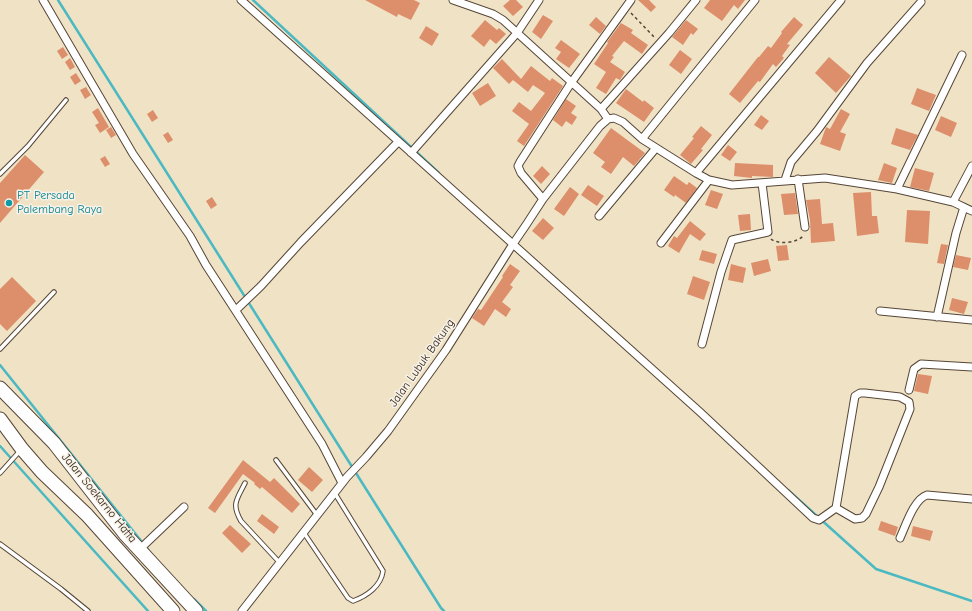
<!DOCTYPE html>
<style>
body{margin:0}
canvas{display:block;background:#efe2c5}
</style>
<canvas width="972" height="611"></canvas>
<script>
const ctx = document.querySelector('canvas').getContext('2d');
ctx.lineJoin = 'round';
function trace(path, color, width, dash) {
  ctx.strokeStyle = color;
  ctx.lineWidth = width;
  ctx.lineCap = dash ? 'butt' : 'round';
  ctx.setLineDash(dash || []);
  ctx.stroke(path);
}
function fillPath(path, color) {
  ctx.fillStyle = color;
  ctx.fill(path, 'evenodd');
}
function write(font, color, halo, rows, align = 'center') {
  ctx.font = font + ' "Comic Neue",sans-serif';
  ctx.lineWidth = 3;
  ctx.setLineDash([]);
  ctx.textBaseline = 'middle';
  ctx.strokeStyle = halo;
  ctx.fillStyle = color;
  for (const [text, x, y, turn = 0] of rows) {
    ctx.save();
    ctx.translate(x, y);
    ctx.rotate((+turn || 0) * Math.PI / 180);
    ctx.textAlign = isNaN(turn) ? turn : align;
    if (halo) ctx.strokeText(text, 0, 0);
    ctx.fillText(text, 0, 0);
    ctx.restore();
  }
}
trace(new Path2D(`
 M58 0 441 608 444 611
 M253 0 439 173
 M0 365 150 552
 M0 446 148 611
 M788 490 876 569 972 601
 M194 599 206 611`), '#4ab9c2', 2.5);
fillPath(new Path2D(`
 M365 0H414L420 3 411 20 398 14 397 17Z
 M510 0H516L523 7 513 16 503 6Z
 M638 0H649L656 7 651 12Z
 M710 0H745L738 9 734 5 722 21 704 8Z
 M543 15 553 21 541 39 532 32Z
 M596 17 606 26 600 34 589 25Z
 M794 17 803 25 787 44 790 45 782 56 784 58 776 67 773 64 760 82 758 81 740 103 729 94 758 57H759L768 46 771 48 782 33 781 32Z
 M485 20 497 30 499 28 506 34 496 44 490 39 484 47 471 36Z
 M686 20 698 29 693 35 691 33 683 45 672 37Z
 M621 23 633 30 631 33 648 45 642 54 624 41 612 56 614 57 610 62 625 72 620 80 616 78 606 94 596 88 606 72 594 64 608 43 607 42Z
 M426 26 439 34 432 46 419 38Z
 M561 40 580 54 569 68 556 59 561 52 555 48Z
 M63 47 68 55 62 59 57 51Z
 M680 50 692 59 681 74 669 65Z
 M829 57 851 76 836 93 815 73Z
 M70 58 75 67 70 70 65 62Z
 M502 59 521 79 531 66 550 81 552 78 563 86 524 146 517 141 529 124 512 111 519 102 531 111 545 93 533 85 528 92 513 80 509 84 493 68Z
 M76 73 81 81 75 85 70 77Z
 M488 83 496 96 480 106 472 93Z
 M86 87 91 95 85 99 80 90Z
 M917 88 936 95 929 111 911 104Z
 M626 89 643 102 644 100 654 108 644 122 616 103Z
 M566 99 576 106 571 113 577 117 572 125 566 121 562 127 553 120Z
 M98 108 109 127 100 133 95 125 99 123 92 112Z
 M841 109 850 114 840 132 846 134 840 151 820 144 826 127 830 129Z
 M153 110 158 118 152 122 147 114Z
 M761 115 769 121 762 130 754 125Z
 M941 116 957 123 951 137 935 130Z
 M701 126 712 135 701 149 703 150 691 164 680 155 694 138 692 137Z
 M111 127 116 135 111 138 106 130Z
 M611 128 645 153 634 166 623 157 611 174 601 167 605 162 593 153Z
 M896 128 918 135 910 150 891 144Z
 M168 132 173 140 168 143 163 135Z
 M728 145 737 152 730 161 721 155Z
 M25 155 44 172 0 223V183Z
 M105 156 110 164 105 167 100 159Z
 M735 163 773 165V177L752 176V178L734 176Z
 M884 163 897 168 892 183 878 180Z
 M542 166 550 174 541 184 533 176Z
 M915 168 934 173 929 191 910 187Z
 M674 176 687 185 689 182 697 188 686 203 675 195 674 197 664 190Z
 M588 185 604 196 597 206 581 195Z
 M570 187 579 194 564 216 554 209Z
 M711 190 723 194 717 209 705 205Z
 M871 192 872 216H877L879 233 857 236 853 193Z
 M795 193 798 214 784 215 781 194Z
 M212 197 217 205 211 209 206 201Z
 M820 199 822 224 833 223 835 241 811 243 810 220 806 200Z
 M907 210 930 211 928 244 905 242Z
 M750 214 751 230 740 231 738 215Z
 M543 218 554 228 543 240 532 231Z
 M690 221 706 234 700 241 690 234 679 253 668 246 674 236 677 238Z
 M941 244 948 245 944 264 937 263Z
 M787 245 789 260 778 261 776 246Z
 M702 250 717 254 714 264 699 260Z
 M956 255 971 258 968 270 953 267Z
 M768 259 771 271 754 276 751 263Z
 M510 264 520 271 510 285 513 287 502 302 511 309 506 317 495 309 484 326 472 318 478 309 481 310 503 277 502 276Z
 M731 264 746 268 743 283 728 280Z
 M693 276 710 282 704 300 687 294Z
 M12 277 36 301 7 331 0 324V289Z
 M952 298 968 302 964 314 949 310Z
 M918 374 932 376 928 394 914 391Z
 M243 460 270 482 274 478 300 504 292 513 262 487 260 489 254 484 255 483 243 474 215 513 208 508Z
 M309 467 323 480 312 492 298 480Z
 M262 514 279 527 274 534 257 521Z
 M881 521 898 527 895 536 878 530Z
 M230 525 251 544 242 553 222 533Z
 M913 526 933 531 930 541 911 536Z`), '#dd8f6b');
const lane = new Path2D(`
 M0 174 28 146 66 100
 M0 349 54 292
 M276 460 317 515
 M0 473 19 452
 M245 483C237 499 231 504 241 521L280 563
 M304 533 348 598 353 601C367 596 381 586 383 571L334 492
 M0 544 61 589 88 611`);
const street = new Path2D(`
 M43 0 133 154 190 236 206 265 322 444 342 483
 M241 0 700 412 813 518 819 520 836 508 855 396 860 393H865L900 397 909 402 910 409 879 487 866 514 862 518 855 519 836 508
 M453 0 493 14 503 20 601 109 608 119
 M601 109 669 33 696 0
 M608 119 614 118 623 122 642 139 696 173 709 180 732 185 825 178 897 189 953 202 972 211
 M642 139 755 0
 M411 153 517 33 539 0
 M696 173 841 0
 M798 179 805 227
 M785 180 791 162 817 131 867 63 921 2
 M897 189 962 55
 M543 199 521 173 518 166 520 162 571 83 631 0
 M953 202 972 166
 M599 216 656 148
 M661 243 709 180
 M236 310 261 286 301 242 398 142
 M880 311 972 320
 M937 317 956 233 964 207
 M702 344 721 272 732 240 768 232 762 183
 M909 390 914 369 921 364 972 367
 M900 538C906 525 914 499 927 495L972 499
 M140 549 184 507
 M242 611 347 477 366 457 388 431 446 350 513 244 526 225 543 199 600 126 608 119`);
const highway = new Path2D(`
 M0 388 54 443 125 534 196 611
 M0 419 22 449 42 472 87 515 173 611`);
trace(lane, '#564637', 5.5);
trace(street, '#564637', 9);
trace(highway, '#564637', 15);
trace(new Path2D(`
 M631 13 655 38
 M771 239C778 245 798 243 804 235`), '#564637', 1.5, [3, 3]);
trace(lane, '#fff', 3.5);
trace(street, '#fff', 7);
trace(highway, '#fff', 13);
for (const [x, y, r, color] of [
 [9,203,4,"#0f9aa8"]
]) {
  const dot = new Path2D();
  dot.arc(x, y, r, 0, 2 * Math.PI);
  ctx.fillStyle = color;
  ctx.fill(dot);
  trace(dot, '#f7f3e8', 1.5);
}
write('12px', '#0d838f', '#f7f3e8', [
 ["PT Persada",17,196],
 ["Palembang Raya",17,210]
], 'left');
write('12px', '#3b2a1e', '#f7f3e8', [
 ["Jalan Lubuk Bakung",422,363,-55],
 ["Jalan Soekarno Hatta",99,498,51]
]);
</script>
